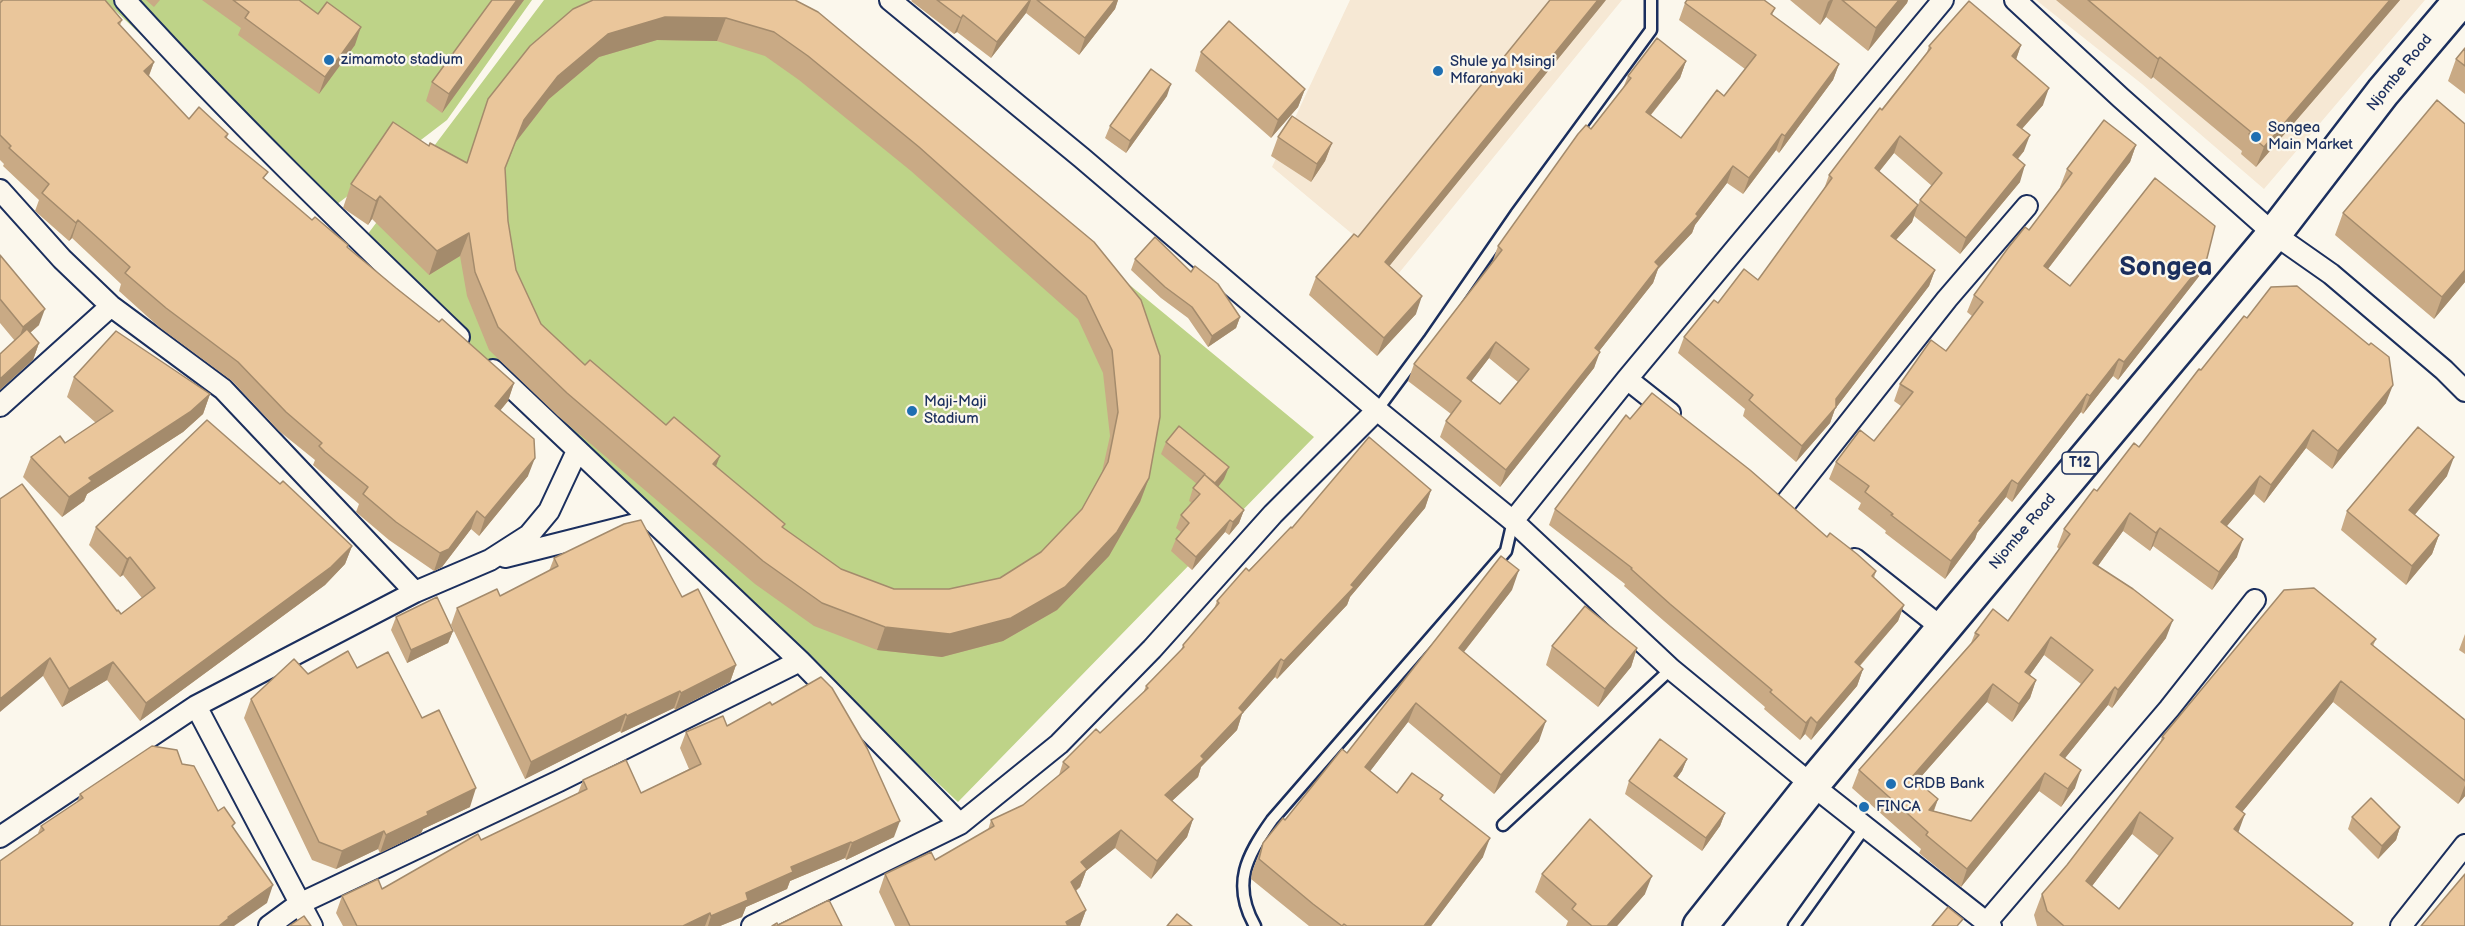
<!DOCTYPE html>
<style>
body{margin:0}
canvas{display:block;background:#fbf7ec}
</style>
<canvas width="2465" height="926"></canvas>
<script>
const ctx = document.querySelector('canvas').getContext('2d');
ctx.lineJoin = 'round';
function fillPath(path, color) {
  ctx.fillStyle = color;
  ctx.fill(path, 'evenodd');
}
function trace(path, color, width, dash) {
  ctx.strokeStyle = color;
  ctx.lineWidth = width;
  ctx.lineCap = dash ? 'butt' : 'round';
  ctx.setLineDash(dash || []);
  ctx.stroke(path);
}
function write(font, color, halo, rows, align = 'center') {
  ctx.font = font + ' "Balsamiq Sans",sans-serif';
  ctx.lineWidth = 4.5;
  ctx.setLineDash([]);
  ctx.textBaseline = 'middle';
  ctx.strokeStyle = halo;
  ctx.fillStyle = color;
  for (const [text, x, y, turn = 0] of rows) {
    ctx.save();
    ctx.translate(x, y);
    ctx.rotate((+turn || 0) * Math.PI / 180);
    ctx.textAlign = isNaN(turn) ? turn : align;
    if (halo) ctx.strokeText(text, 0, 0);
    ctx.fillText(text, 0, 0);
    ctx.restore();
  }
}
fillPath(new Path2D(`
 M1350 0H1622L1399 273 1272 167Z
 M2036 0H2425L2264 189 2142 84Z`), '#f6e8d4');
fillPath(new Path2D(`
 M104 0H532L447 120 328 211Z
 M544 0H784L1314 437 958 802 513 384 355 251Z`), '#bed388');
const service = new Path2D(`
 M1377 410 1429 340 1516 214 1651 30V0
 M1503 825 1671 669
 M1255 926C1231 884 1247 855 1272 820L1506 551 1513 521
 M1794 926 1865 827`);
const minor = new Path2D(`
 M125 0C231 117 345 227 459 337
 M890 0 1082 158 1377 410 1513 521 1671 669 1812 785 1991 926
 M2015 0 2121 98 2274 234 2331 274 2444 370 2465 391
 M0 190 62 259 111 306 223 389 415 592
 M493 370 800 661 960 824
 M1627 379 1670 413
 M0 406 111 306
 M1785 504 1947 299 2027 206
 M1513 521 1627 379 1943 0
 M505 557 636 524
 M1855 559 1942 628
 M196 706 312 926
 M0 837 196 706 415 592 490 560 529 535 549 511 577 451
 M1986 923 2169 709 2255 600
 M269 926 299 904 559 781 800 661
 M752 926 960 824 1059 744 1152 649 1273 514 1377 410
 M2401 926 2465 845`);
const trunk = new Path2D(`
 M1700 926 1812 785 2274 234 2383 92 2461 0`);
trace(service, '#1b2f5e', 15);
trace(minor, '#1b2f5e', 24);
trace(trunk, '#1b2f5e', 38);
trace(service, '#fbf7ec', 10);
trace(minor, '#fbf7ec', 20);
trace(trunk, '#fbf7ec', 33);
fillPath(new Path2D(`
 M0 0H105L122 20 120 25 154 62 149 76 189 119 228 134 227 138 265 179 312 220 348 245 347 248 514 383 508 401 500 411 528 476 479 536 471 529 442 567 434 571 389 540 356 512 359 504 313 465 315 460 279 431 232 381 159 327 119 291 121 284 72 238 69 241 35 211 39 200 3 166 4 164 0 160Z
 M146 0H160L154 7Z
 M202 0H299L355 45 319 94 238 35 241 28Z
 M492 0H524L442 113 426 101 432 82Z
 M593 0H795L1094 242 1149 478 1140 502 1109 556 1057 610 1003 641 942 657 877 650 814 626 755 584 558 416 489 350 467 296 460 256 429 275 372 219 368 225 343 208 351 184 429 146 467 163 488 99ZM657 40 717 41 765 56 799 80 911 171 1078 319 1103 373 1110 436 1102 472 1082 509 1041 552 1000 578 949 589H894L841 569 783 528 716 466 666 425 585 365 541 324 516 270 508 221 505 169 515 143 549 99 599 57Z
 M912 0H1118L1115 9 1079 55 1026 13 991 58 957 32 954 34 911 1Z
 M1606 0 1389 266 1416 314 1377 356 1309 295 1316 277Z
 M1790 0H1908L1907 3 1868 51 1826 17 1820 25Z
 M2056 0H2400L2256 167 2241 154 2242 151 2153 77 2151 79Z
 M1685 3 1775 8 1772 15 1839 64 1833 80 1779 153 1776 150 1743 194 1727 183 1695 225 1692 233 1658 269 1653 283 1599 351 1594 368 1500 487 1440 437 1446 421 1451 414 1408 381 1414 364 1492 263 1498 246 1623 88 1628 76 1686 61 1680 78 1651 115 1681 138 1724 96 1745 69 1679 20ZM1489 358 1518 382 1500 404 1471 381Z
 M2021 45 2016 60 2043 105 2022 129 2024 151 2018 159 2020 182 1960 254 1914 216 1912 222 1896 240 1935 270 1929 286 1835 409 1830 423 1796 462 1743 416 1745 409 1678 353 1684 337 1718 303 1758 280 1824 189 1829 175 1927 52 1929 46ZM1894 153 1932 186 1920 200 1918 205 1879 172Z
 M2465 48V94L2448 81 2456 59Z
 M1201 52 1305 89 1298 107 1271 138 1195 71Z
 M1167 96 1126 153 1105 138 1110 126Z
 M1278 137 1332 143 1325 161 1311 182 1271 156Z
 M2136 145 2130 162 2048 269 2070 286 2200 275 2118 380 2113 376 2083 414 2081 412 2012 502 2006 497 1977 533 1975 539 1945 579 1885 533 1886 531 1858 509 1861 503 1829 479 1836 462 1874 441 1901 406 1894 401 1900 384 1946 351 1972 316 1967 312 1974 295 2029 230 2061 187H2060L2067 169Z
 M2343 213 2465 282 2434 319 2335 235Z
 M0 255 39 325 30 333 39 343 33 360 15 341 0 323Z
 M1135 259 1191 272 1240 317 1236 328 1208 347 1188 318 1161 298 1131 270Z
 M2201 370 2386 403 2332 469 2306 448 2264 503 2254 494 2227 526 2237 557 2212 590 2153 546 2150 551 2123 531 2098 566 2166 638 2112 708 2108 705 2065 758 2075 788 2061 807 2039 791 1961 887 1919 853 1921 849 1852 788 1859 770 1971 643 1975 633 2008 621 2059 549 2057 547 2064 529 2097 491 2139 447ZM2044 655 2081 684 1971 821 1934 811 1938 799 1917 781 1987 702 2012 722 2030 698 2036 680 2030 675Z
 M74 377 210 394 203 414 183 432 87 494 84 501 62 517 23 477 31 457 65 443 96 423 67 397Z
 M1630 419 1827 537 1876 571 1874 578 1904 605 1898 621 1860 666 1863 669 1857 686 1811 740 1805 734 1800 740 1764 709 1765 707 1664 621 1624 586 1625 584 1549 525 1555 509Z
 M1166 442 1224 479 1218 487 1244 510 1239 523 1229 535 1225 532 1192 570 1171 551 1176 539 1181 532 1176 528 1181 515 1192 503 1189 501 1193 488 1197 484 1161 454Z
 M2447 476 2414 515 2439 535 2432 554 2406 585 2341 530 2347 511Z
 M280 484 352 546 345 564 325 585 140 721 107 680 62 707 43 676 0 499 117 611 121 614 142 598 123 575 120 577 89 545 96 527Z
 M1431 490 1425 508 1350 597 1347 605 1277 679 1275 677 1242 714 1237 730 1201 767 1198 777 1172 801 1193 819 1187 837 1151 879 1115 848 1086 871 1080 887 1076 891 1086 910 1080 926H895L879 892 885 874 935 860 988 830 991 820 1023 805 1059 775 1063 762 1100 733 1143 693 1146 686 1181 650 1183 645 1214 609 1217 601 1292 528Z
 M554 558 682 597 736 665 730 682 675 710 674 708 621 733 620 731 525 779 451 625 457 608 500 596 549 571Z
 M1512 590 1464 652 1539 741 1494 794 1408 722 1370 771 1397 793 1443 795 1441 799 1483 857 1431 926H1309L1251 879 1252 872 1263 843 1285 820 1347 753Z
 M396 617 453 631 448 643 407 663 391 630Z
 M2465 634V654L2459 650Z
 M2376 639 2373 646 2465 720V796L2458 804 2333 702 2242 812 2238 832 2353 923 2352 926H2037L2034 915 2042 894 2067 865 2160 743 2162 737ZM2132 834 2159 856 2119 909 2092 886Z
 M1552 646 1637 648 1631 667 1598 707 1546 665Z
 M357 668 422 718 470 807 423 829 421 833 380 853 378 849 336 869 312 860 244 718 251 699 308 674Z
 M772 705 894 837 846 860 845 858 790 881 787 889 746 907 742 917 720 926H343L336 913 342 896 382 889 578 793 583 780 641 793 689 769 680 748 686 732 727 726Z
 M1687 759 1682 771 1677 778 1725 813 1720 826 1702 851 1625 794 1629 781Z
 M182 764 218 811 234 828 267 903 38 833 41 826 77 802 80 794Z
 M2352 817 2400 827 2396 840 2378 859 2348 829Z
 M1542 874 1645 894 1617 926H1566L1568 921 1535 892Z`), '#c9aa85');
fillPath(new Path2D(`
 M517 0H524L442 113 449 94Z
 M1030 0H1031L1026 13 991 58 997 42Z
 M1115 0H1118L1115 9 1079 55 1085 38Z
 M1598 0H1606L1378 280 1385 262Z
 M1830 0H1833L1826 17 1820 25 1828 2Z
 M1899 0H1908L1907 3 1868 51 1876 28Z
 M2390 0H2400L2256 167 2264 147Z
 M963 15 957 32 954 34 961 18Z
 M665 17 726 18 717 41 657 40 599 57 549 99 515 143 497 191 524 120 558 76 608 34Z
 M361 27 355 45 319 94 325 77Z
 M2021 45 2015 62 2012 56Z
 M2160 57 2153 77 2151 79 2158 59Z
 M1686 61 1680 78 1640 128 1646 112Z
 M154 62 147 80 144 71Z
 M1839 64 1833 80 1779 153 1785 136Z
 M1171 84 1167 96 1126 153 1130 141Z
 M2049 88 2043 105 2011 141 2017 125Z
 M1305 89 1298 107 1271 138 1278 120Z
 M1782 134 1776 150 1743 194 1749 178Z
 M2030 135 2024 151 2007 171 2013 155Z
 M1900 136 1894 153 1869 184 1875 168Z
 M1332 143 1325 161 1311 182 1317 164Z
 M2136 145 2130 162 2037 283 2044 266Z
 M2025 165 2020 182 1960 254 1966 238Z
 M1733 166 1727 183 1695 225 1692 233 1658 269 1653 283 1589 364 1595 348 1655 262 1696 214Z
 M380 196 372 219 368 225 376 201Z
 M1918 205 1912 222 1885 252 1891 236Z
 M78 220 72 238 69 241 76 223Z
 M469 233 460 256 429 275 437 251Z
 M2207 258 2200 275 2118 380 2124 362Z
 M1935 270 1929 286 1835 409 1830 423 1796 462 1802 446 1836 399Z
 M2465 270V282L2434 319 2442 297Z
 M1422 296 1416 314 1377 356 1384 338Z
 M45 309 39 325 17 344 23 327Z
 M1240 317 1236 328 1208 347 1212 336Z
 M1496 342 1489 358 1461 395 1467 378Z
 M39 343 33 360 0 390V379Z
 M1600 352 1594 368 1500 487 1506 470Z
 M2119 359 2113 376 2083 414 2090 396Z
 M514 383 508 401 488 425 495 406Z
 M2393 385 2386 403 2332 469 2338 451Z
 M210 394 203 414 183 432 87 494 84 501 62 517 69 497 89 478Z
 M2087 394 2081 412 2012 502 2018 484Z
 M2313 430 2306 448 2264 503 2271 485Z
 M720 456 711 479 713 464Z
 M2454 457 2447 476 2403 529 2409 510Z
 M535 458 528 476 479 536 485 518Z
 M1229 467 1224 479 1211 496 1215 483Z
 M2260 476 2254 494 2215 540 2221 522Z
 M1149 478 1140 502 1109 556 1057 610 1003 641 942 657 877 650 885 627 950 634Z
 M2012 480 2006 497 1977 533 1975 539 1945 579 1951 561 1979 521Z
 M1431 490 1425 508 1350 597 1347 605 1277 679 1284 661 1351 585Z
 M1244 510 1239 523 1229 535 1233 522Z
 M477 511 471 529 442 567 434 571 440 553Z
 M2130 513 2123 531 2087 581 2093 563Z
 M1230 520 1225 532 1192 570 1196 557Z
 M2160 528 2153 546 2150 551 2156 533Z
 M2439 535 2432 554 2406 585 2412 566Z
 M2243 539 2237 557 2212 590 2219 572Z
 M352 546 345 564 325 585 140 721 146 703Z
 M130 557 123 575 120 577 127 559Z
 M1519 570 1512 590 1452 667 1459 648Z
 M1904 605 1898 621 1848 679 1855 662Z
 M2173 620 2166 638 2112 708 2118 690Z
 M453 631 448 643 407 663 411 650Z
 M2051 637 2044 655 2019 690 2025 672Z
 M1637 648 1631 667 1598 707 1605 689Z
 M50 658 43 676 0 712V699Z
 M1281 659 1275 677 1242 714 1237 730 1201 767 1198 777 1159 813 1165 795 1201 756 1239 708Z
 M113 662 107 680 62 707 69 689Z
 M736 665 730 682 675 710 681 693Z
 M1863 669 1857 686 1811 740 1817 723Z
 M2036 680 2030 698 2012 722 2019 704Z
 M2341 681 2333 702 2228 829 2236 807Z
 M1993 684 1987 702 1905 795 1912 777Z
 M2115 687 2108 705 2053 773 2060 755Z
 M680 691 674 708 621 733 627 716Z
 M1416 703 1408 722 1358 787 1365 767Z
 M626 714 620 731 525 779 531 762Z
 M1811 717 1805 734 1800 740 1806 723Z
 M1546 721 1539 741 1494 794 1501 775Z
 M1687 759 1682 771 1670 788 1674 776Z
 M2081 770 2075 788 2061 807 2068 789Z
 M2045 773 2039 791 1961 887 1967 869Z
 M2465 785V796L2458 804Z
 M476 788 470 807 423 829 421 833 380 853 386 835 427 812Z
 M1938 799 1931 817 1922 828 1929 810Z
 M2140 812 2132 834 2079 903 2086 881Z
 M1725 813 1720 826 1702 851 1706 838Z
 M2245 814 2237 836 2234 829Z
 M1193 819 1187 837 1151 879 1157 861Z
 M900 821 894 837 846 860 852 843Z
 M2400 827 2396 840 2378 859 2382 846Z
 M1121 830 1115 848 1086 871 1080 887 1064 900 1071 882 1081 862Z
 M384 831 378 849 336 869 342 851Z
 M1490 838 1483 857 1431 926H1424Z
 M851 842 845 858 790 881 787 889 746 907 742 917 720 926H708L711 916 746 893 791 867Z
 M1652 876 1645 894 1617 926H1607Z
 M273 885 267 903 234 926H219L228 917Z
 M1086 910 1080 926H1064L1066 922Z
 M710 913 705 926H683Z`), '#a48b6c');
const building = new Path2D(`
 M3 0H105L122 20 118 23 154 62 144 71 189 119 199 107 228 134 225 137 268 172 263 178 312 220 315 217 348 245 347 247 396 288 439 322 442 319 514 383 495 406 534 439 535 458 485 518 477 511 449 549 440 553 396 522 363 494 368 487 325 452 319 446 322 443 286 412 238 362 166 308 125 273 130 267 78 220 76 223 42 193 49 184 9 148 11 146 0 135V3Z
 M233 0H299L318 14 327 2 361 27 325 77 245 18 249 12Z
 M492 0H517L449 94 432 82Z
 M593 0H795L818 12 1094 242 1141 300 1160 356V417L1149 478 1117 532 1065 587 1011 618 950 634 885 627 822 603 763 561 567 393 498 327 475 272 469 233 437 251 380 196 376 201 351 184 393 122 429 146 430 143 467 163 488 99 530 46 573 9ZM665 17 726 18 774 32 808 56 919 147 1086 296 1112 350 1118 412 1108 462 1082 509 1041 552 1000 578 949 589H894L841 569 782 527 785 524 713 464 720 456 674 417 666 425 590 360 585 365 541 324 516 270 508 221 505 168 524 120 558 76 608 34Z
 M937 0H1030L997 42 963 15 961 18Z
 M1037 0H1115L1085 38Z
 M1550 0H1598L1385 262 1422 296 1384 338 1316 277 1354 234 1358 237Z
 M1687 0H1764L1775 8 1771 14 1839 64 1785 136 1782 134 1749 178 1733 166 1696 214 1698 216 1655 262 1659 266 1595 348 1600 352 1506 470 1446 421 1461 401 1414 364 1502 250 1498 246 1578 134 1586 125 1591 129 1631 78 1628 76 1657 38 1686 61 1646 112 1681 138 1717 90 1724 96 1756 55 1685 3ZM1496 342 1529 369 1500 404 1467 378Z
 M1842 0H1899L1876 28Z
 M2088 0H2390L2264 147 2249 134 2251 132 2160 57 2158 59Z
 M1969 1 2021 45 2012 56 2049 88 2017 125 2030 135 2013 155 2025 165 1966 238 1920 200 1942 173 1900 136 1875 168 1918 205 1891 236 1935 270 1836 399V407L1802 446 1749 400 1753 395 1684 337 1714 300 1718 303 1744 269 1758 280 1832 178 1829 175 1861 133 1880 108 1882 110 1931 48 1929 46Z
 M1229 21 1305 89 1278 120 1201 52Z
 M2465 48V66L2456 59Z
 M1151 69 1171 84 1130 141 1110 126Z
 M2437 100 2465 124V270L2442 297 2343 213Z
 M1292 116 1332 143 1317 164 1278 137Z
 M2104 120 2136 145 2044 266 2070 286 2155 178 2215 226 2207 258 2124 362 2119 359 2090 396 2087 394 2018 484 2012 480 1979 521 1981 522 1951 561 1891 515 1893 514 1865 492 1869 486 1836 462 1860 430 1874 441 1913 392 1900 384 1931 340 1946 351 1983 302 1974 295 2008 248 2025 227 2029 230 2072 173 2067 169Z
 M1155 237 1191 272 1195 266 1218 284 1240 317 1212 336 1192 307 1165 287 1135 259Z
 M0 255 45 309 23 327 0 299Z
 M2297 286 2369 345 2371 343 2389 357 2393 385 2338 451 2313 430 2271 485 2260 476 2221 522 2243 539 2219 572 2160 528 2156 533 2130 513 2093 563 2133 589 2173 620 2118 690 2115 687 2060 755 2081 770 2068 789 2045 773 1967 869 1926 835 1928 832 1859 770 1979 635 1975 633 1993 609 2008 621 2070 534 2064 529 2094 489 2097 491 2134 443 2139 447 2199 369 2201 370 2244 316 2247 318 2271 287ZM2051 637 2093 670 1971 821 1929 810 1938 799 1912 777 1993 684 2019 704 2036 680 2025 672Z
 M27 329 39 343 0 379V354Z
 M116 331 210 394 190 412 89 478 92 481 69 497 31 457 60 436 65 443 113 411 74 377Z
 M1652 393 1750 470 1827 537 1830 533 1857 554 1876 571 1872 576 1904 605 1855 662 1863 669 1817 723 1811 717 1806 723 1770 692 1772 690 1670 604 1631 569 1632 568 1555 509 1626 415 1630 419Z
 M207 420 280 484 283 481 352 546 331 567 146 703 113 662 69 689 50 658 0 699V499L22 484 117 611 118 610 121 614 155 588 130 557 127 559 96 527Z
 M1179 426 1229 467 1215 483 1205 475 1244 510 1233 522 1230 520 1196 557 1176 539 1189 523 1181 515 1200 494 1193 488 1205 474 1166 442Z
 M2418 427 2454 457 2409 510 2439 535 2412 566 2347 511Z
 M1369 437 1431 490 1351 585 1354 587 1284 661 1281 659 1239 708 1243 712 1201 756 1204 759 1165 795 1193 819 1157 861 1121 830 1081 862 1087 869 1071 882 1086 910 1066 922 1068 926H910L885 874 931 852 935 860 994 826 991 820 1023 805 1069 767 1063 762 1096 729 1100 733 1148 688 1146 686 1184 647 1183 645 1219 603 1217 601 1246 568 1249 571 1291 527 1292 528Z
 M641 520 682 597 698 589 736 665 681 693 680 691 627 716 626 714 531 762 457 608 497 589 500 596 558 566 554 558 624 524Z
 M1501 556 1519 570 1459 648 1546 721 1501 775 1416 703 1365 767 1397 793 1412 773 1443 795 1440 799 1490 838 1424 926H1347L1344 924 1342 926 1313 904 1259 859 1263 843 1283 818 1285 820 1342 749 1347 753Z
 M2314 588 2376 639 2371 644 2465 720V781L2341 681 2236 807 2245 814 2234 829 2353 923 2351 926H2064L2047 911 2042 894 2067 865 2164 738 2162 737 2284 590ZM2140 812 2173 838 2119 909 2086 881Z
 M437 597 453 631 411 650 396 617Z
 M1585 606 1637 648 1605 689 1552 646Z
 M348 651 357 668 388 652 422 718 439 710 476 788 427 812 428 815 386 835 384 831 342 851 319 842 251 699 294 659 308 674Z
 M821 677 832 688 867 748 900 821 852 843 851 842 791 867 793 872 746 893 748 900 711 916 710 913 683 926H357L342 896 378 879 382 889 478 834 481 840 587 789 583 780 626 760 641 793 701 764 686 732 723 716 727 726 770 702 772 705Z
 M1660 739 1687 759 1674 776 1725 813 1706 838 1629 781Z
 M152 746 177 750 182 764 194 766 218 811 224 807 235 823 232 826 273 885 228 917 229 918 219 926H0V861L44 830 41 826 83 798 80 794Z
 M2371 798 2400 827 2382 846 2352 817Z
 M1590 819 1652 876 1607 926H1592L1572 909 1576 904 1542 874Z
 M2465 874V926H2421Z
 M829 900 842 926H772L777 923 778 925Z
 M1948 907 1963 919 1957 926H1932Z
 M1177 914 1192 926H1167Z
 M304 916 311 926H289Z`);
fillPath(building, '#eac69b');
trace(building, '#a48b6c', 1.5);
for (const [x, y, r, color] of [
 [329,60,6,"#1f6fb2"],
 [1438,71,6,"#1f6fb2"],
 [2256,137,6,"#1f6fb2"],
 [912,411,6,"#1f6fb2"],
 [1891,784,6,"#1f6fb2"],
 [1864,807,6,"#1f6fb2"]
]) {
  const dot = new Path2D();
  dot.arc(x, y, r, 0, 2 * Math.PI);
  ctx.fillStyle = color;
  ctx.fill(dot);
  trace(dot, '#fbf7ec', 2);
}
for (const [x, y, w] of [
 [2080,463,36]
]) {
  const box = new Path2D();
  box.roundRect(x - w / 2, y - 11, w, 22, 4.5);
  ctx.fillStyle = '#fbf7ec';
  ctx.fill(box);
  trace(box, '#1b2f5e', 1.5);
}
write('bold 14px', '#1b2f5e', null, [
 ["T12",2080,463]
]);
write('15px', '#1b2f5e', '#fbf7ec', [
 ["zimamoto stadium",341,60],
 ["Shule ya Msingi",1450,62],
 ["Mfaranyaki",1450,79],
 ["Songea",2268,128],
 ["Main Market",2268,145],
 ["Maji-Maji",924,402],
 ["Stadium",924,419],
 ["CRDB Bank",1903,784],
 ["FINCA",1876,807]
], 'left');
write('15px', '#1b2f5e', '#fbf7ec', [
 ["Njombe Road",2400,73,-51],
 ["Njombe Road",2023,532,-50]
]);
write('bold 27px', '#1b2f5e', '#fbf7ec', [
 ["Songea",2166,268]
]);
</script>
